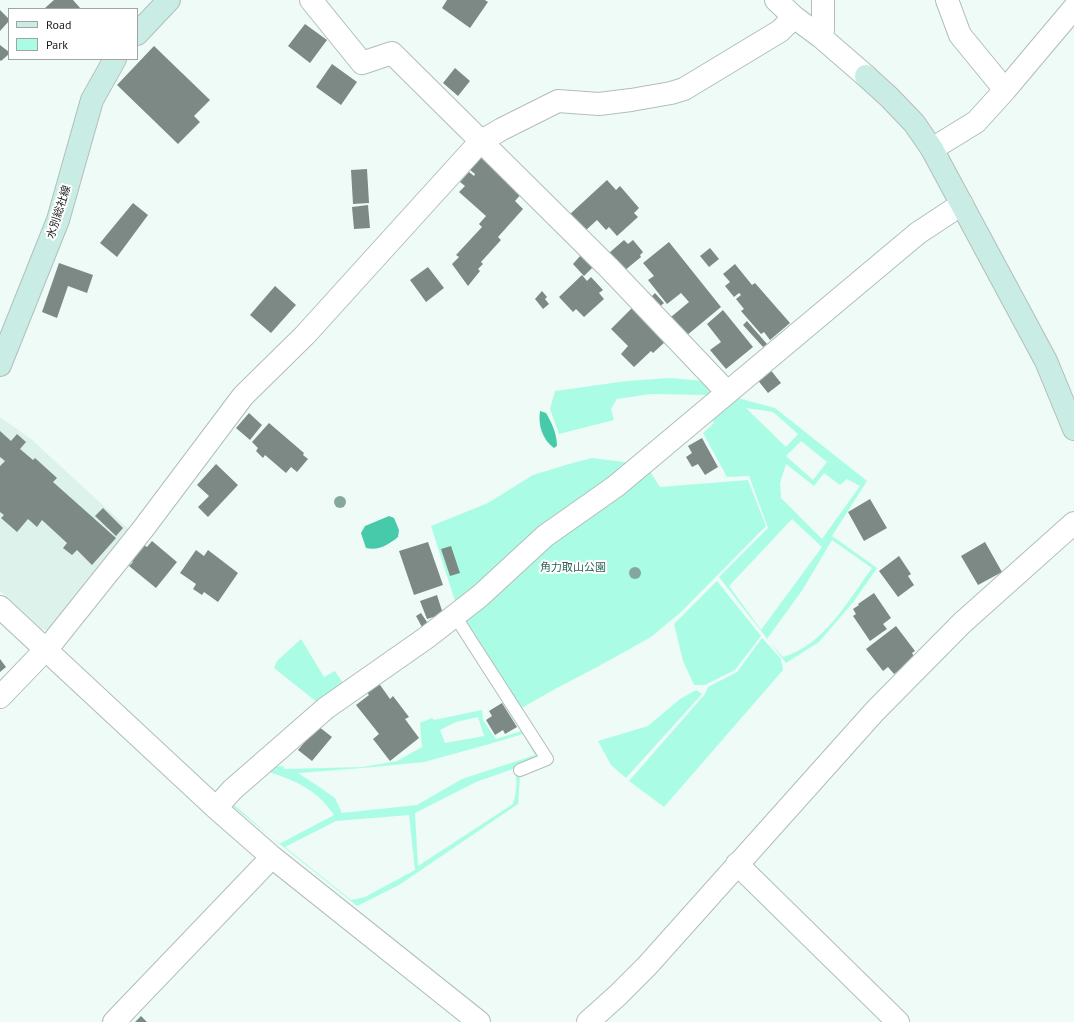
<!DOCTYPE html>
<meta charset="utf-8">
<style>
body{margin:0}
#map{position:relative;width:1074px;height:1022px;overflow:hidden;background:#eefbf7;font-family:"PT Sans",sans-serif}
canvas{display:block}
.legend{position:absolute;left:8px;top:8px;width:130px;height:52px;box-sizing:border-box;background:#fff;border:1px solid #a2a4a4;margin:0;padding:5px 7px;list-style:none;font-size:12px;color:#171c1b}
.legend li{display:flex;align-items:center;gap:8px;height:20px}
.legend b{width:20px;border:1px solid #a2a4a4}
</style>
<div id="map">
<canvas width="1074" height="1022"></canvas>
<ul class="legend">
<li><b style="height:5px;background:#c9ede4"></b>Road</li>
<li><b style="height:11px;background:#aafde4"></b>Park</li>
</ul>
</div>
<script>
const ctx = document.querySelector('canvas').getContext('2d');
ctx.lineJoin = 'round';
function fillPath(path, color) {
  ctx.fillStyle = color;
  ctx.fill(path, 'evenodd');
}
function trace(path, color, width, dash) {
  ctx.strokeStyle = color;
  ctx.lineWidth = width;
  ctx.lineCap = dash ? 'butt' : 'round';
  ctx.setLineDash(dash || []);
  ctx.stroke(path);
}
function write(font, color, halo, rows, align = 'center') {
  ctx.font = font + ' "PT Sans","Noto Sans JP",sans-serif';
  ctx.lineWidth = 4;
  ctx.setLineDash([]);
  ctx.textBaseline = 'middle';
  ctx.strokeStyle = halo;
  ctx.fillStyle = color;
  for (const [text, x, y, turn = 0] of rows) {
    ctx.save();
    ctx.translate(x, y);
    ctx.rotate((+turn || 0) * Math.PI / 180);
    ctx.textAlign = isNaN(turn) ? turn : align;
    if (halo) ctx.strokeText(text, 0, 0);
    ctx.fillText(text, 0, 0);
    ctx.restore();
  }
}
fillPath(new Path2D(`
 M0 417 31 439 133 533 53 631 41 629 0 591Z`), '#dcf2ea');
fillPath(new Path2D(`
 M670 378 704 381 711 391 707 395 651 394 617 399 611 409 614 420 559 434 550 409 555 391 627 381Z
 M738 398 775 408 867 481 832 536 877 568 854 601 819 642 786 663 719 577 768 528 749 476 727 477 703 433 714 423 711 418ZM746 408 773 412 798 434 786 447ZM801 441 827 462 813 480 786 456ZM786 464 814 486 824 473 840 485 847 479 860 486 822 539 781 498 780 483ZM792 519 822 547 761 630 729 586ZM832 540 872 568C848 601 824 645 783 657L767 639 803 589Z
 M592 458 632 463 649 470 660 487 748 480 766 526 681 612 651 637 599 666 555 689 520 709 466 622 455 601 431 526 488 503 533 475 569 464Z
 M717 581 761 636 735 670 705 685H694L683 661 674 624Z
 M762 638 781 659 783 670 664 807 629 781 705 694 708 687 737 672Z
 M301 639 324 677 335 671 345 686 318 703 274 668 277 661Z
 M696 690 702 694 626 778 611 765 598 741 648 726 680 699Z
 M482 710 483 720 496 739 524 730 539 756 516 766 520 777 518 804 399 885 357 906 230 804 273 767 283 766 285 769 363 767 397 761 422 747 420 723 432 718 434 720ZM478 717 484 736 445 743 440 730 456 722ZM523 734 535 755 462 779 417 805 342 813 335 798 318 786 298 773 363 768 424 762 486 745ZM513 769C519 778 516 794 513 804L418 866 415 813 476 782ZM269 772C297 781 317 790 334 815L279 844 232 803ZM409 815 415 870 365 897 351 900 285 847 336 821Z`), '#aafde4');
fillPath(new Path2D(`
 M540 411 546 413C552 423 557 434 557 446L554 448C542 439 538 425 540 411Z
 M389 516 394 518 399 530 398 537C388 545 379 551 366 548L361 533 365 526Z`), '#46caaa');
fillPath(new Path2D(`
 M54 0H73L81 9H46L45 8Z
 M447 0H485L488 2 470 28 442 8Z
 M0 10 9 19V21L0 31Z
 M305 24 327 40 310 63 288 46Z
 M0 45 9 52V54L1 61 0 60Z
 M154 46 210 100 194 116 200 122 178 144 117 85Z
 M332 64 357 82 341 105 316 87Z
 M455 68 470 81 458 96 443 83Z
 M483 153 522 193 515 201 523 209 498 237 501 240 481 262 483 264 478 269 480 271 468 286 452 264 459 257 456 255 482 227 479 224 486 216 459 192 465 186 460 182 469 172 474 176 475 174 469 169Z
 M367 169 369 203 353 204 351 170Z
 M607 180 616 190 620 186 639 208 634 213 638 217 617 236 609 227 606 230 597 220 584 232 569 215Z
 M133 203 148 215 117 257 100 243Z
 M368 205 370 228 354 229 352 207Z
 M624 240 628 244 633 240 643 252 640 255 641 257 624 271 609 253Z
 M669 242 721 307 686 336 671 317 689 302 681 293 667 304 648 280 654 276 643 263Z
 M710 248 719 259 709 267 700 256Z
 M581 255 593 267 584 276 573 264Z
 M59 263 93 275 87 293 68 286 57 318 42 312Z
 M735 264 752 285 755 283 790 323 770 340 764 332 761 334 741 311 744 309 736 299 741 295 739 293 734 297 725 286 730 282 723 274Z
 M428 267 444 288 426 302 410 280Z
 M582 275 587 281 591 277 603 290 599 293 604 299 584 317 576 309 573 312 559 297Z
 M275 286 296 305 271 333 250 315Z
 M542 291 547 297 545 299 549 304 543 309 535 299Z
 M655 293 664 303 657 309 649 299Z
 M633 307 666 341 653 353 651 351 634 367 621 354 628 346 611 329Z
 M723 310 753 347 726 369 710 350 721 342 707 324Z
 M747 321 767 344 763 347 743 325Z
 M769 368 781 383 768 393 756 378Z
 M249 413 262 425 250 440 236 428Z
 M269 423 304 453 303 455 308 459 297 472 291 467 286 473 265 455 263 458 256 451 258 448 252 442Z
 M0 431 11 441 17 434 26 442 20 449 33 460 35 458 57 478 53 482 116 538 92 565 77 550 72 555 63 548 67 543 42 520 37 527 28 519 17 532 1 518 4 515 0 512V466L5 461 0 457Z
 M702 438 718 467 705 475 698 464 692 467 686 457 692 453 688 446Z
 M216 464 238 485 208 517 198 507 209 496 197 485Z
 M870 499 887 528 864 541 848 512Z
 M103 508 123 528 116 536 95 516Z
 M152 541 177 562 156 588 129 566 133 562 127 557 140 542 147 547Z
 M428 542 443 585 414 595 399 551Z
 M985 542 1002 572 978 585 961 556Z
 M451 546 460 573 450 576 441 549Z
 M196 550 204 556 208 550 238 573 218 602 204 592 202 595 193 589 196 584 180 573Z
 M899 556 911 574 908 576 914 585 898 597 879 571Z
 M874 593 891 618 883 624 887 629 870 641 853 616 856 614 853 609 859 605 858 604Z
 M437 595 443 614 427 619 420 601Z
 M421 613 429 625 423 629 416 616Z
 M896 626 915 651 912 653 915 658 894 674 888 667 883 671 866 649Z
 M0 659 6 667 0 672Z
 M378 682 390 699 393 696 409 717 405 719 419 738 390 761 373 739 379 734 356 705 369 695 366 691Z
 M502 703 517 727 505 734 503 730 495 735 486 720 492 716 489 711Z
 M318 726 332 737 312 761 298 750Z
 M141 1016 147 1022H135Z`), '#7d8985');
const lane = new Path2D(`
 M455 616 547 759 520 770`);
const street = new Path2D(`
 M311 0 362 63 392 53 610 269 727 392
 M776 0 794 17 821 37 866 76
 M947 0 960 35 1005 90
 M821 37 823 30V0
 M932 149 976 122 1005 90 1074 8
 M0 607 216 808 272 857 479 1022
 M0 697 51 644 143 529 243 396 305 335 480 142 502 129 558 101 599 104 631 100 671 93 684 89 780 31 794 17
 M216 808 232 790 326 708 426 638 480 596 545 536 616 486 918 233 962 204
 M737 864 898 1022
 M114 1022 272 857
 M588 1022 618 995 647 966 875 711 962 623 1074 523`);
const secondary = new Path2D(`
 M137 34 169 0
 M866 76 889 97 914 123 932 149 1046 361 1074 429
 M0 365 58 220 92 100 115 59`);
trace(lane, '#b2beba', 14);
trace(street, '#b2beba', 24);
trace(secondary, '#b2beba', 24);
trace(lane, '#fff', 12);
trace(street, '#fff', 22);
trace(secondary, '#c9ede4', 22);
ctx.fillStyle = '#85a79e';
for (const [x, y] of [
 [340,502],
 [635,573]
]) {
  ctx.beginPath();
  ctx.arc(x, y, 6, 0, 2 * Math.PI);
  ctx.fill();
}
write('11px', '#171c1b', '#fff', [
 ["水別総社線",59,212,-72]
]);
write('11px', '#2f6355', '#fff', [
 ["角力取山公園",573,568]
]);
</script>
